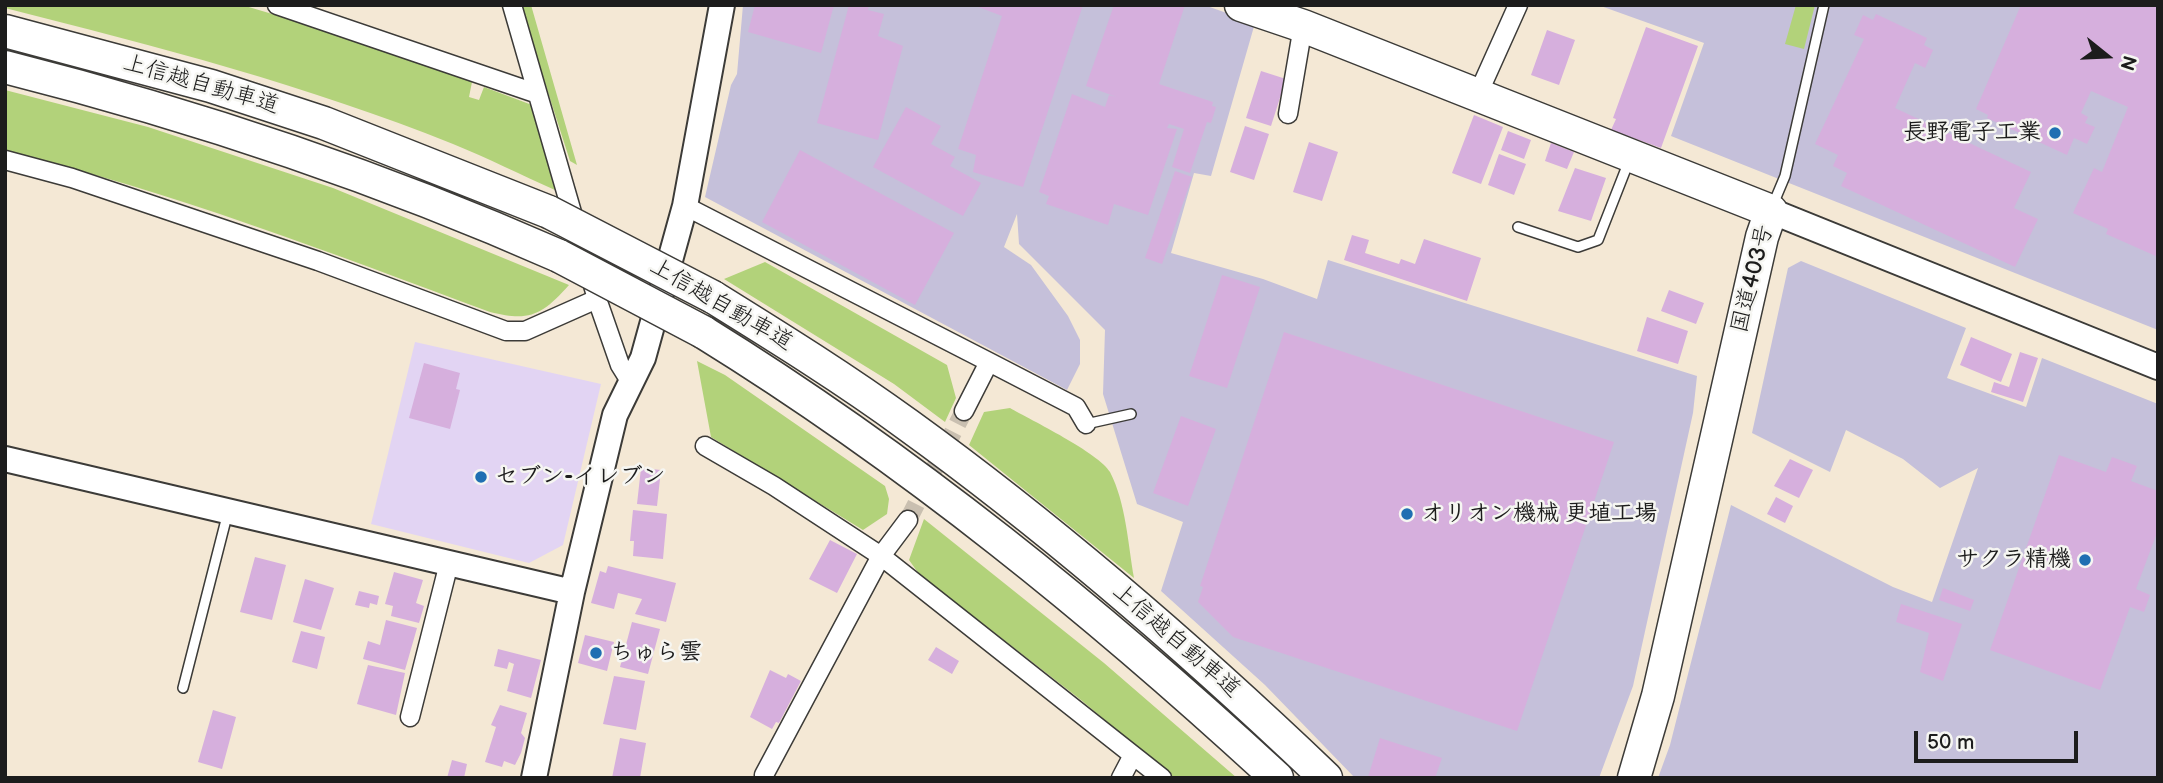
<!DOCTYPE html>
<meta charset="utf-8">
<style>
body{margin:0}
#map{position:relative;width:2163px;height:783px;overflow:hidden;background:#f4e8d5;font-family:"Balsamiq Sans",sans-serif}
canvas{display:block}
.frame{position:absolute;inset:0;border:7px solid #1c1c1c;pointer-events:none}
.north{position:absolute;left:2072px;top:21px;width:70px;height:70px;-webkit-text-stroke:5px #f6f6f2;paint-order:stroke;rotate:108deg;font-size:19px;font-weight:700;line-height:28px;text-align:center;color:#1c1c1c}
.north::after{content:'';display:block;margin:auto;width:24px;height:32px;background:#1c1c1c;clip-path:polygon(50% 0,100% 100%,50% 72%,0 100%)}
.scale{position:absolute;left:1914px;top:731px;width:164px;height:32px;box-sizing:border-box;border:4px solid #1c1c1c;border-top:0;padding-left:9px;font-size:21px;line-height:24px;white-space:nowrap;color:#1c1c1c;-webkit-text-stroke:5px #f6f6f2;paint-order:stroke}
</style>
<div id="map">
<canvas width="2163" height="783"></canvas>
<div class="frame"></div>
<div class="north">N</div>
<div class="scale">50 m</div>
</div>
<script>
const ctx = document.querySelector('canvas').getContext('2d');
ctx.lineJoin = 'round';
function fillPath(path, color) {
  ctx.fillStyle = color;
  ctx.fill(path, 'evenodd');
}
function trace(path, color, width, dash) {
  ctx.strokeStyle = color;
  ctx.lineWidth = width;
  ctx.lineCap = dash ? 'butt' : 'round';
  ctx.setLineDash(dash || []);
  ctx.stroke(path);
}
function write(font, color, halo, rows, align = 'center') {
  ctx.font = font + ' "Balsamiq Sans","Klee One",sans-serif';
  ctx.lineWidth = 5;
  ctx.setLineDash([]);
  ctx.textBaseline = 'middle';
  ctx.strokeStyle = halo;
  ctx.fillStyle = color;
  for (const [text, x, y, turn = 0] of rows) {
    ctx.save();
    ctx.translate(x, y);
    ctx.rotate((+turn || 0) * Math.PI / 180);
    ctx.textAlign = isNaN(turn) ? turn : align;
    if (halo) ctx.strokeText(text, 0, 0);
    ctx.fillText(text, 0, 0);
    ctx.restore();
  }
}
fillPath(new Path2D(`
 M415 342 601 384 563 545 529 563 371 524Z`), '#e2d4f3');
fillPath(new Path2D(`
 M743 5H1204L1255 23 1211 176 1194 173 1171 253 1263 279 1317 299 1328 260 1697 376 1693 413 1633 686 1599 778H1355L1265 685 1161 591 1183 522 1137 504 1103 394 1105 330 1019 244 1017 214 1004 247 1031 265 1068 316 1080 340V364L1067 390 705 197 731 85 737 74Z
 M1598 5H2158V330L1671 136 1704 43Z
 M1801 261 1966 328 1947 378 2026 407 2042 358 2158 404V778H1658L1670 745 1731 505 1893 587 1932 602 1978 468 1940 488 1903 459 1846 430 1830 472 1752 433 1788 268Z`), '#c5c0da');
fillPath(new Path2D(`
 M5 5H242L373 44 472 82 469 97 479 100 484 87 532 105 555 190C521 175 488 158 453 144 309 86 156 46 5 8Z
 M520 5H531L577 165 570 161Z
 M1796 5H1815L1804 49 1785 44Z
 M5 90 148 127 333 188 569 285C542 315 530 322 490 312 331 253 171 191 5 151Z
 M765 262 947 365 956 398 945 422 894 384 724 279Z
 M697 361 725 375 885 486 889 499 887 514 863 530 711 437Z
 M1010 408C1031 420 1099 453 1110 472 1126 503 1128 544 1134 578L969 445 984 412Z
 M924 519 1104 663 1237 778H1174L1081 700 919 574 909 560Z`), '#b2d27a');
fillPath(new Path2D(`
 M755 5H834L821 53 748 32Z
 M849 5H869L868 10 884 14 878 36 903 46 878 140 817 123Z
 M973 5H1083L1023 187 973 172 976 155 958 149 1002 16Z
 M1114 5H1185L1159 84 1213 102 1212 106 1216 107 1211 123 1207 122 1190 173 1172 167 1184 129 1169 124 1167 128 1177 129 1148 215 1114 204 1108 225 1046 204 1049 196 1039 192 1072 94 1105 107 1109 95 1117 97 1086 86Z
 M2021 5H2158V257L2106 234 2108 229 2073 213 2094 168 2102 172 2128 107 2091 91 2081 113 2088 117 2085 123 2095 127 2087 144 2074 138 2067 155 1987 118 1988 115 1976 109Z
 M1876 14 1927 38 1924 45 1933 50 1925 68 1915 63 1895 108 2031 172 2014 208 2038 219 2015 267 1841 186 1847 173 1833 166 1838 155 1815 144 1864 39 1854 35 1863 15 1873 20Z
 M1646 27 1698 46 1661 148 1611 130 1616 119 1613 118Z
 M1547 30 1575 40 1559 85 1531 75Z
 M1261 71 1286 79 1271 126 1246 118Z
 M906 107 941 126 931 144 955 157 950 166 981 183 963 216 873 167Z
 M1474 115 1503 127 1481 184 1452 173Z
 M1245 126 1269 134 1254 180 1230 172Z
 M1508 131 1531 140 1524 159 1501 150Z
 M1309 142 1338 152 1322 201 1293 192Z
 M1551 143 1574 152 1567 169 1545 161Z
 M800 150 954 233 915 305 762 222Z
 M1499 154 1526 164 1514 195 1488 185Z
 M1575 168 1606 178 1591 221 1558 211Z
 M1175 171 1192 177 1162 264 1145 258Z
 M1352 235 1369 240 1365 253 1399 264 1401 259 1415 264 1424 239 1481 258 1467 301 1344 260Z
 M1222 275 1260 287 1227 388 1189 376Z
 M1669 290 1704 303 1696 324 1661 311Z
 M1647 317 1688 331 1678 364 1637 351Z
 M1284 332 1614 442 1517 731 1233 637 1198 602 1203 587 1200 586Z
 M1971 337 2012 354 2001 382 1960 365Z
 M2020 352 2038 358 2023 402 1991 392 1994 382 2009 387Z
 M424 363 460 373 456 389 460 390 450 429 409 418Z
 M1181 416 1216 429 1188 506 1153 493Z
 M2059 455 2106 472 2112 457 2137 466 2131 481 2158 491V530L2136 589 2150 595 2144 612 2130 607 2100 690 1990 650Z
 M1790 459 1813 470 1799 498 1774 486Z
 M641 468 661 470 657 506 637 504Z
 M1776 497 1793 506 1785 523 1767 514Z
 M633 510 667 514 663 559 633 556 634 541H630Z
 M830 540 857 554 837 593 809 579Z
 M255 557 286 565 272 620 240 612Z
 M608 566 676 583 666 622 635 614 642 599 618 593 614 609 591 603 600 571 606 573Z
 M394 572 423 580 416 603 424 606 419 623 391 616 393 606 385 604Z
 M305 579 334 588 321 630 293 622Z
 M1943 588 1974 600 1970 611 1939 600Z
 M359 591 379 596 377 605 370 603 369 608 355 605Z
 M1901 604 1962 624 1943 681 1920 672 1929 633 1896 622Z
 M386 620 417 628 405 670 363 659 368 641 380 645Z
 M632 622 660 629 648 674 620 667Z
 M301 631 325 637 317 669 292 662Z
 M585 635 614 642 607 671 578 663Z
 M936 647 959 661 952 674 928 660Z
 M498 649 541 660 531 698 507 691 514 664 509 662 507 669 494 666Z
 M368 665 405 673 396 715 357 704Z
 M770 670 786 678 788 674 801 681 779 723 776 722 772 729 750 717Z
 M614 676 645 681 636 730 603 724Z
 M500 705 527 713 521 733 525 738 521 753 515 765 504 761 502 767 485 762 496 727 491 725Z
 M213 710 236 717 222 769 198 762Z
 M620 738 646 743 640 778H612Z
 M1380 738 1442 758 1435 778 1368 777Z
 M452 760 467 764 464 778H447Z`), '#d6afdd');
trace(new Path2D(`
 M908 520 964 411`), '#c9bfb0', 18, [18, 9]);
const lane = new Path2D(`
 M1772 207 1785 176 1824 5
 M1518 227 1578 247 1598 240 1629 161
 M1086 424 1131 414
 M183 688 228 512`);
const street = new Path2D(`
 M277 5 535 93
 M512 5 597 299 620 365 630 381
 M1478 94 1518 5
 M1288 114 1303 26
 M5 160 72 178 318 261 506 331H525L597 299
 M685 206 989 362 964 411
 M989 362 1076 407 1086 424
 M705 446 774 486 881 556 764 775
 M908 520 881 556 1162 778
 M410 717 449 563
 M1121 778 1133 755`);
const secondary = new Path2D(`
 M1771 211 2158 367
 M5 459 572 592
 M534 778 572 592 615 415 643 358 685 206 722 5`);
const highway = new Path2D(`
 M1241 5 1303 26 1771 211 1762 237 1658 696 1634 778
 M5 31 211 86 324 123 549 212
 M5 67C195 115 380 177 559 256
 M713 297C779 338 845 379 908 425 1056 532 1194 652 1326 778
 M703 332C910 460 1098 613 1277 778`);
trace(lane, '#3c3b38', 12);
trace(street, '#3c3b38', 21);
trace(secondary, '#3c3b38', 28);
trace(highway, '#3c3b38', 35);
trace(lane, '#fff', 9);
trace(street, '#fff', 18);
trace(secondary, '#fff', 24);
trace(highway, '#fff', 32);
const highwayBridge = new Path2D(`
 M549 212 713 297
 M559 256 703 332`);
trace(highwayBridge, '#3c3b38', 35, []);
trace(highwayBridge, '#fff', 32);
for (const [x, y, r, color] of [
 [2055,133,7,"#1f6fb2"],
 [481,477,7,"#1f6fb2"],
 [1407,514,7,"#1f6fb2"],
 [2085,560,7,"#1f6fb2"],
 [596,653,7,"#1f6fb2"]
]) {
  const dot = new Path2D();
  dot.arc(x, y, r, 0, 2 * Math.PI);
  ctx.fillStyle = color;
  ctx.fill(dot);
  trace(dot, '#f6f6f2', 2.5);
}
write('23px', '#1c1c1c', '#f6f6f2', [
 ["上信越自動車道",201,85,16],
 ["国道403号",1753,279,-76],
 ["上信越自動車道",721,305,30],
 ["上信越自動車道",1176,641,41]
]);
write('bold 23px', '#1c1c1c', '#f6f6f2', [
 ["長野電子工業",2041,133,"right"],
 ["セブン-イレブン",495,477],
 ["オリオン機械 更埴工場",1421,514],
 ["サクラ精機",2071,560,"right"],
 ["ちゅら雲",610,653]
], 'left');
</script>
